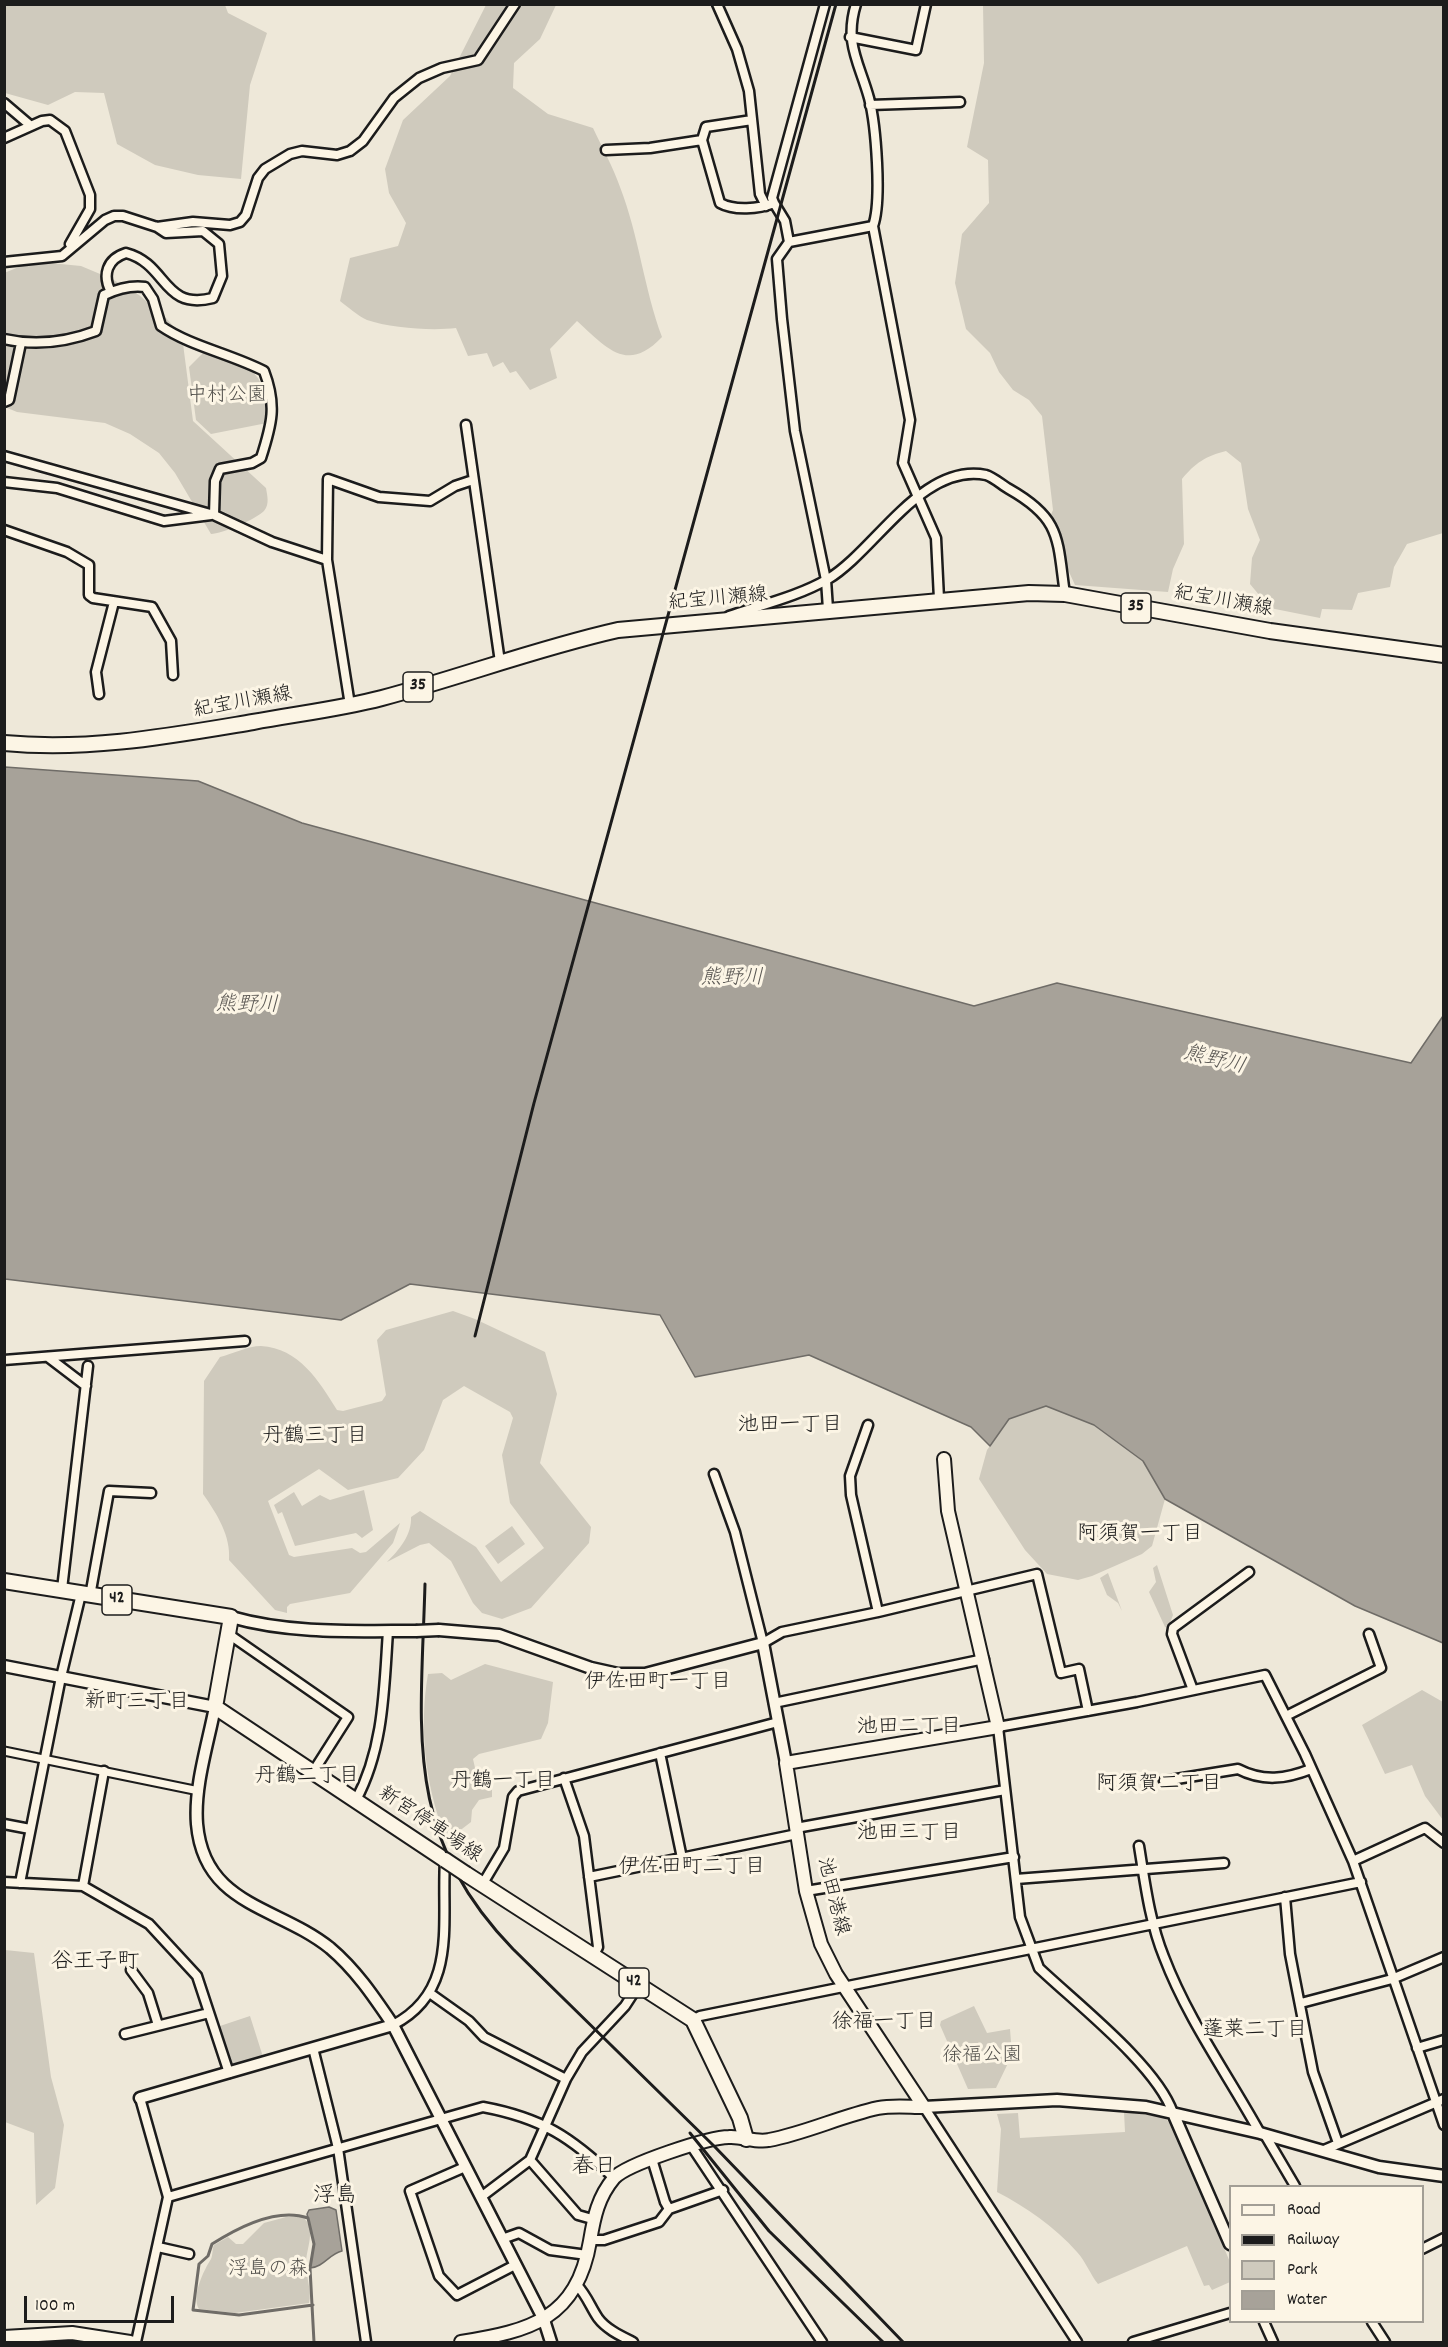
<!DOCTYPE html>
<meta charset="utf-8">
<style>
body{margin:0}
#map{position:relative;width:1448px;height:2347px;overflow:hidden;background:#eee8d9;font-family:Dekko,sans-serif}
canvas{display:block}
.frame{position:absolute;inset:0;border:6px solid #1c1c1c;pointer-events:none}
.legend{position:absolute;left:1229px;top:2185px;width:195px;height:138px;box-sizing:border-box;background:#fcf5e5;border:2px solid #a29e95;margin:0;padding:8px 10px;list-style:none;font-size:18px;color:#1c1c1c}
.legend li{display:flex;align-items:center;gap:12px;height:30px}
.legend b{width:30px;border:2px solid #a29e95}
.scale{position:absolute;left:24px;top:2296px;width:150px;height:27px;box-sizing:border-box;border:3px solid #1c1c1c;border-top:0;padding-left:8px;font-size:18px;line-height:21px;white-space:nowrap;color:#1c1c1c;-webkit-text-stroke:4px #fcf5e5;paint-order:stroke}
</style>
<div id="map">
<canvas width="1448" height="2347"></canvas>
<div class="frame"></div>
<ul class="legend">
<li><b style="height:8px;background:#fcf5e5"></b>Road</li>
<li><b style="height:8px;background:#1c1c1c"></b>Railway</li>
<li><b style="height:16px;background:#cfcabd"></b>Park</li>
<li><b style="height:16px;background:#a7a299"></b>Water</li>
</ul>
<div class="scale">100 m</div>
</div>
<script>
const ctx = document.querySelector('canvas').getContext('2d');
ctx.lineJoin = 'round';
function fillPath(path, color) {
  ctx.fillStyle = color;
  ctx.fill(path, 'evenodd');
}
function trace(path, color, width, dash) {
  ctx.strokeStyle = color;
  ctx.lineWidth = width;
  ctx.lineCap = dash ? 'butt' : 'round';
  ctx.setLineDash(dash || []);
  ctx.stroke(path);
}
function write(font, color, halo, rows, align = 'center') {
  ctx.font = font + ' Dekko,"Klee One",sans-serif';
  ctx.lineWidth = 6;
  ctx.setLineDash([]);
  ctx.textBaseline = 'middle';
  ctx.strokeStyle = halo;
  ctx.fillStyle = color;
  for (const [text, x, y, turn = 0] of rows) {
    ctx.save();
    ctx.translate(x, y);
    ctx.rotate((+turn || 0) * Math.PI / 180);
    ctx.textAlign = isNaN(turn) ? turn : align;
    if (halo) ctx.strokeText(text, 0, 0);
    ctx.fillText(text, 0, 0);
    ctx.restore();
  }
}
fillPath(new Path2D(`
 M5 4 225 5 228 13 267 33 250 85 241 179 198 175 155 165 117 144 104 93 75 92 48 105 5 93Z
 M486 5H556L540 39 514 63 513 88 548 114 593 128C602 147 613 167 620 187 639 236 644 289 662 337 627 374 607 348 577 321L550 349 557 378 530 390 516 371 510 373 503 362 493 367 487 353 468 356 456 328C432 331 390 328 367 320 358 316 348 307 340 301L350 258 398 246 406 223 389 193 385 169 403 120 450 76Z
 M983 5H1443V533L1407 544 1394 567 1390 587 1358 593 1352 610 1322 609 1320 618 1270 608 1250 584 1252 558 1260 540 1248 509 1241 463 1226 451C1206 456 1195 463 1182 479L1184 544 1173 569 1168 592 1075 585 1047 524 1053 510 1042 416 1029 400 1013 390 999 372 990 353 966 329 955 283 962 234 989 203 988 160 967 147 984 63Z
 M40 262 81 266 112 279 139 295 166 318 182 336 193 421 266 488C267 495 270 504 264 511 256 519 222 534 211 534L175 473 159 453 130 434 105 423 17 412 5 407 4 273 24 265Z
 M205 351C253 370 261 364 270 419L267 423 211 434 196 420 189 367Z
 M453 1311 475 1319 545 1352 557 1394 540 1463 591 1527 589 1543 531 1608 502 1619 482 1613 473 1603 451 1561 429 1543 420 1545 387 1562C399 1550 412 1535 411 1517L420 1511 476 1547 501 1582 544 1548 510 1503 502 1455 513 1418 510 1412 464 1386 443 1400 424 1450 398 1478 348 1490 319 1469 268 1501 289 1555 294 1557 352 1548 360 1553 366 1552 400 1523 393 1543 350 1593 290 1604 287 1607V1613L275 1610 229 1560C231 1536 217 1514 203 1494L204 1381 220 1357C232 1354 248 1346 261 1346 299 1348 319 1381 337 1410L343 1411 382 1401 386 1395 377 1340 386 1330Z
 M1046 1406 1094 1425 1143 1461 1165 1499 1152 1546 1142 1554 1092 1576 1078 1580 1047 1574 1025 1550 979 1479 987 1450 1009 1419Z
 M364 1490 373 1530 362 1538 356 1533 295 1546 282 1512 278 1514 274 1505 294 1492 302 1506 320 1495 330 1500Z
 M512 1526 525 1544 498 1564 485 1546Z
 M1157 1565 1173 1615 1168 1628 1165 1627 1149 1592 1156 1582 1153 1568Z
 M1108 1573 1122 1611 1118 1603 1107 1595 1100 1578Z
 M485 1664 553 1682 548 1723 541 1739 479 1754 473 1759 478 1781 492 1790V1797L479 1800 472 1810 471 1822 458 1832 444 1833C425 1784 419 1726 428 1674L442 1673 451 1680Z
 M1422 1690 1443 1702V1820L1425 1796 1412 1765 1385 1774 1362 1725Z
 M5 1950 34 1953 51 2077 64 2125 55 2188 36 2205 34 2133 5 2122Z
 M974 2006 987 2033 1010 2029 1012 2055 996 2088 968 2089 940 2025 941 2021Z
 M250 2016 264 2060 230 2070 217 2027Z
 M1124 2112 1164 2117 1171 2124 1230 2262V2282L1212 2290 1209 2285 1204 2286 1187 2246 1098 2284C1090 2274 1086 2262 1077 2252 1055 2227 1026 2207 997 2192L1001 2129 997 2114 1018 2113 1020 2138 1125 2132Z
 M286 2217H303C317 2230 306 2248 306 2264 306 2277 312 2291 309 2303L235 2313 199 2309C191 2296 204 2270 211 2259 213 2255 212 2249 214 2245L228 2237 236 2244H243L264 2223Z`), '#cfcabd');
const water = new Path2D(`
 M5 767 198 781 302 823 974 1006 1057 983 1411 1063 1443 1016V1643L1355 1606 1165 1499 1143 1461 1094 1425 1046 1406 1009 1419 990 1446 971 1427 809 1355 695 1377 660 1315 410 1284 341 1320 5 1279Z
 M329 2207 336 2210 342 2251C329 2254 324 2267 310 2268L314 2244 307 2214 309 2210Z`);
fillPath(water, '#a7a299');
trace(water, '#6f6c67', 1.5);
trace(new Path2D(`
 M313 2305 239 2315 193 2310 199 2264 208 2256 212 2244C237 2228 277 2207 308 2218L314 2244 310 2268 314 2342`), '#6f6c67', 3);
const pedestrian = new Path2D(`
 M4 1751 199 1791`);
const minor = new Path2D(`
 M717 4 737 49 749 91 760 194 766 206
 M856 4C844 43 859 62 869 98 876 125 882 201 873 226L910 420 903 463 936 538 939 599
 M850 37 916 50 926 4
 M4 103 31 126
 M870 105 960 102
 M752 120 706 127 702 140 720 203C734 211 759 209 774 203L785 221 789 242 777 259 782 319 795 431 826 580 828 609
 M4 138 42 121 50 120 65 131 90 195V209L70 244
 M606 150 650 148 702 140
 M774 203 772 198 825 4
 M789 242 873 226
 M4 262 62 256 105 220 114 216H123L157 227 193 222 230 225 240 222 246 215 258 178 265 169 290 154 302 151 337 155 350 151 363 141 394 98 419 78 442 68 478 60 515 4
 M111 292C102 275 107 259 126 253 168 264 162 311 213 298L222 276 219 244 203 231 166 233 157 227
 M4 339C35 346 67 342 96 331L104 295C117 289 130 285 145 287L153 299 161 326C190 346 231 354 264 371 277 405 272 424 261 458L252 463 220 469 215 481 214 515
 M4 402 9 400 21 343
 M466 425 500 662
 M4 456 214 515 272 542 327 560 350 705
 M4 482 57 488 164 521 211 515
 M4 530 67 552 89 565V595L93 598 152 607 171 641 173 675
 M327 560 328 479 379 497 430 501 455 486 473 480
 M729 616C761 605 799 596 828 579 875 551 922 462 986 475 993 477 1002 485 1009 489 1062 519 1057 539 1065 594
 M99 694 96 672 114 602
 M48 1357 86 1386
 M4 1360 245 1341
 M868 1425 850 1476 851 1495 878 1612
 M714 1474 735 1532 763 1643 782 1632 878 1612 1037 1574 1061 1673 1079 1669 1088 1711
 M62 1589 88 1366
 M90 1596 109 1491 151 1493
 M227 1633 348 1717 313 1772
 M1193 1690 1172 1634 1173 1628 1249 1572
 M774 1703 984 1659
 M1286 1716 1381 1668 1369 1634
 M660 1753 682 1858
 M564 1778 584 1836 598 1947 594 1955
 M1164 1781 1238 1769C1263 1782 1286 1779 1311 1769
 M356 1800C384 1748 384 1689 388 1631
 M4 1824 30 1829
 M796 1828 1005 1790
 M1139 1846C1145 1883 1150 1923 1164 1957 1188 2020 1228 2075 1260 2133
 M1353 1861 1425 1828 1444 1843
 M589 1877 797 1834
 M1016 1879 1224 1863
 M4 1882 83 1886 149 1924 197 1976 229 2073
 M20 1883 61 1677 81 1594
 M482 1885 504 1848 513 1797 518 1791 778 1722
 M83 1886 104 1771
 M806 1891 1014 1857
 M1285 1897 1290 1954 1313 2072 1338 2143
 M131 1970 148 1993 158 2025
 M431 1994 469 2021 484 2037 566 2079
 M1301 2003 1392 1979 1444 1957
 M693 2020 700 2016 1361 1882
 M393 2025C459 1991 441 1922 445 1860
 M125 2034 209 2013
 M313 2048 338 2148 366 2342
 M1417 2048 1444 2040
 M924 2107 1077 2342
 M1173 2113C1157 2066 1077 2004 1039 1968L1020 1917 998 1727 1137 1702 1265 1675 1305 1754 1353 1861 1444 2125
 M1265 2135 1295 2186
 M692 2147 822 2342
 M1324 2150 1444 2099
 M530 2160 578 2215 592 2219
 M465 2167 410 2191 439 2276 457 2295 515 2265
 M168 2197 483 2107C542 2118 571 2137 614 2178
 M481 2197 530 2160 566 2079 582 2052 625 2006 638 1986
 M669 2209 723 2190
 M502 2239 519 2233 550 2250 587 2255
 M590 2240H604L659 2222 669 2209 665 2202 652 2159
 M158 2247 189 2254
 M1422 2249 1444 2238
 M577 2285C587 2296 590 2306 598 2318 606 2329 621 2336 633 2342
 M1264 2322 1273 2342
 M1372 2322 1385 2342
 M136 2342 168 2197 140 2098
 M1133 2342 1230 2313`);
const tertiary = new Path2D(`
 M231 1617C290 1634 355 1631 416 1631
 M439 1630 499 1635 591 1668 618 1674H645L763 1643 786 1763
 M4 1666 215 1707C208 1744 194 1786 197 1824 204 1906 278 1906 330 1948 356 1970 374 1997 393 2025L544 2320 551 2342
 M140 2098 393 2025
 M924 2107 1057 2100 1146 2107 1260 2133 1379 2167 1444 2176
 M1173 2113 1230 2244`);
const secondary = new Path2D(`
 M924 2107 836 1974 821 1944 806 1891 786 1763 998 1727 948 1511 944 1459
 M4 2337 72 2333 130 2342
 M461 2342C530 2331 577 2319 590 2241 594 2217 598 2197 614 2178 627 2164 709 2137 729 2137 742 2136 756 2143 769 2140 806 2133 841 2116 878 2108 893 2105 909 2107 924 2107`);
const primary = new Path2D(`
 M4 743C89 751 169 736 253 722 296 714 340 709 382 698 461 677 538 648 618 630L1029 593 1065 594 1270 631 1444 655
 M4 1581 231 1617 215 1707 445 1860
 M466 1874 693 2020 740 2118 746 2139`);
trace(pedestrian, '#1c1c1c', 11);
trace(minor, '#1c1c1c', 13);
trace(tertiary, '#1c1c1c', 15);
trace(secondary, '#1c1c1c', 16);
trace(primary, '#1c1c1c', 18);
trace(pedestrian, '#fcf5e5', 7);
trace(minor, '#fcf5e5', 8);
trace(tertiary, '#fcf5e5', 10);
trace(secondary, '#fcf5e5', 12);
trace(primary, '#fcf5e5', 14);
trace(new Path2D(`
 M475 1336 534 1103 836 4
 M425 1584C421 1731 402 1834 513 1949L715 2147 903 2342
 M690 2133 769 2231 883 2342`), '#1c1c1c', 3);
const tertiaryBridge = new Path2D(`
 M416 1631 439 1630`);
const primaryBridge = new Path2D(`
 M445 1860 466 1874`);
trace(tertiaryBridge, '#1c1c1c', 15, []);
trace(primaryBridge, '#1c1c1c', 18, []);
trace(tertiaryBridge, '#fcf5e5', 10);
trace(primaryBridge, '#fcf5e5', 14);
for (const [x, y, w] of [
 [1136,608,30],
 [418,687,30],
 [117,1600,30],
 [634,1983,30]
]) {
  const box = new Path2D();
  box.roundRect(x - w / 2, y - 15, w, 30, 4.5);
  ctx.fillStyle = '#fcf5e5';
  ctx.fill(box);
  trace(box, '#1c1c1c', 1.5);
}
write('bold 18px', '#1c1c1c', null, [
 ["35",1136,608],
 ["35",418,687],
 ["42",117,1600],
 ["42",634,1983]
]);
write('20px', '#52504c', '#fcf5e5', [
 ["中村公園",227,397],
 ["徐福公園",982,2057],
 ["浮島の森",268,2271]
]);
write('20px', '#1c1c1c', '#fcf5e5', [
 ["紀宝川瀬線",718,601,-5],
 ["紀宝川瀬線",1223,603,10],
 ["紀宝川瀬線",243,704,-10],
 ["新宮停車場線",429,1826,34],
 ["池田港線",831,1897,76]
]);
write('italic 21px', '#5b5854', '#fcf5e5', [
 ["熊野川",732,980],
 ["熊野川",247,1007,1],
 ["熊野川",1214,1062,14]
]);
write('21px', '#1c1c1c', '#fcf5e5', [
 ["池田一丁目",790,1427],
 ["丹鶴三丁目",315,1438],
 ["阿須賀一丁目",1140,1536],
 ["伊佐田町一丁目",658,1684],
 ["新町三丁目",137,1704],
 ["池田二丁目",909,1729],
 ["丹鶴二丁目",307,1778],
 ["丹鶴一丁目",503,1783],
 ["阿須賀二丁目",1159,1786],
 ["池田三丁目",909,1835],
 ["伊佐田町二丁目",692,1869],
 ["徐福一丁目",884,2024],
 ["蓬莱二丁目",1255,2032]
]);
write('22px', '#1c1c1c', '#fcf5e5', [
 ["谷王子町",95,1964],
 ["春日",594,2169],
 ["浮島",335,2198]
]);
</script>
